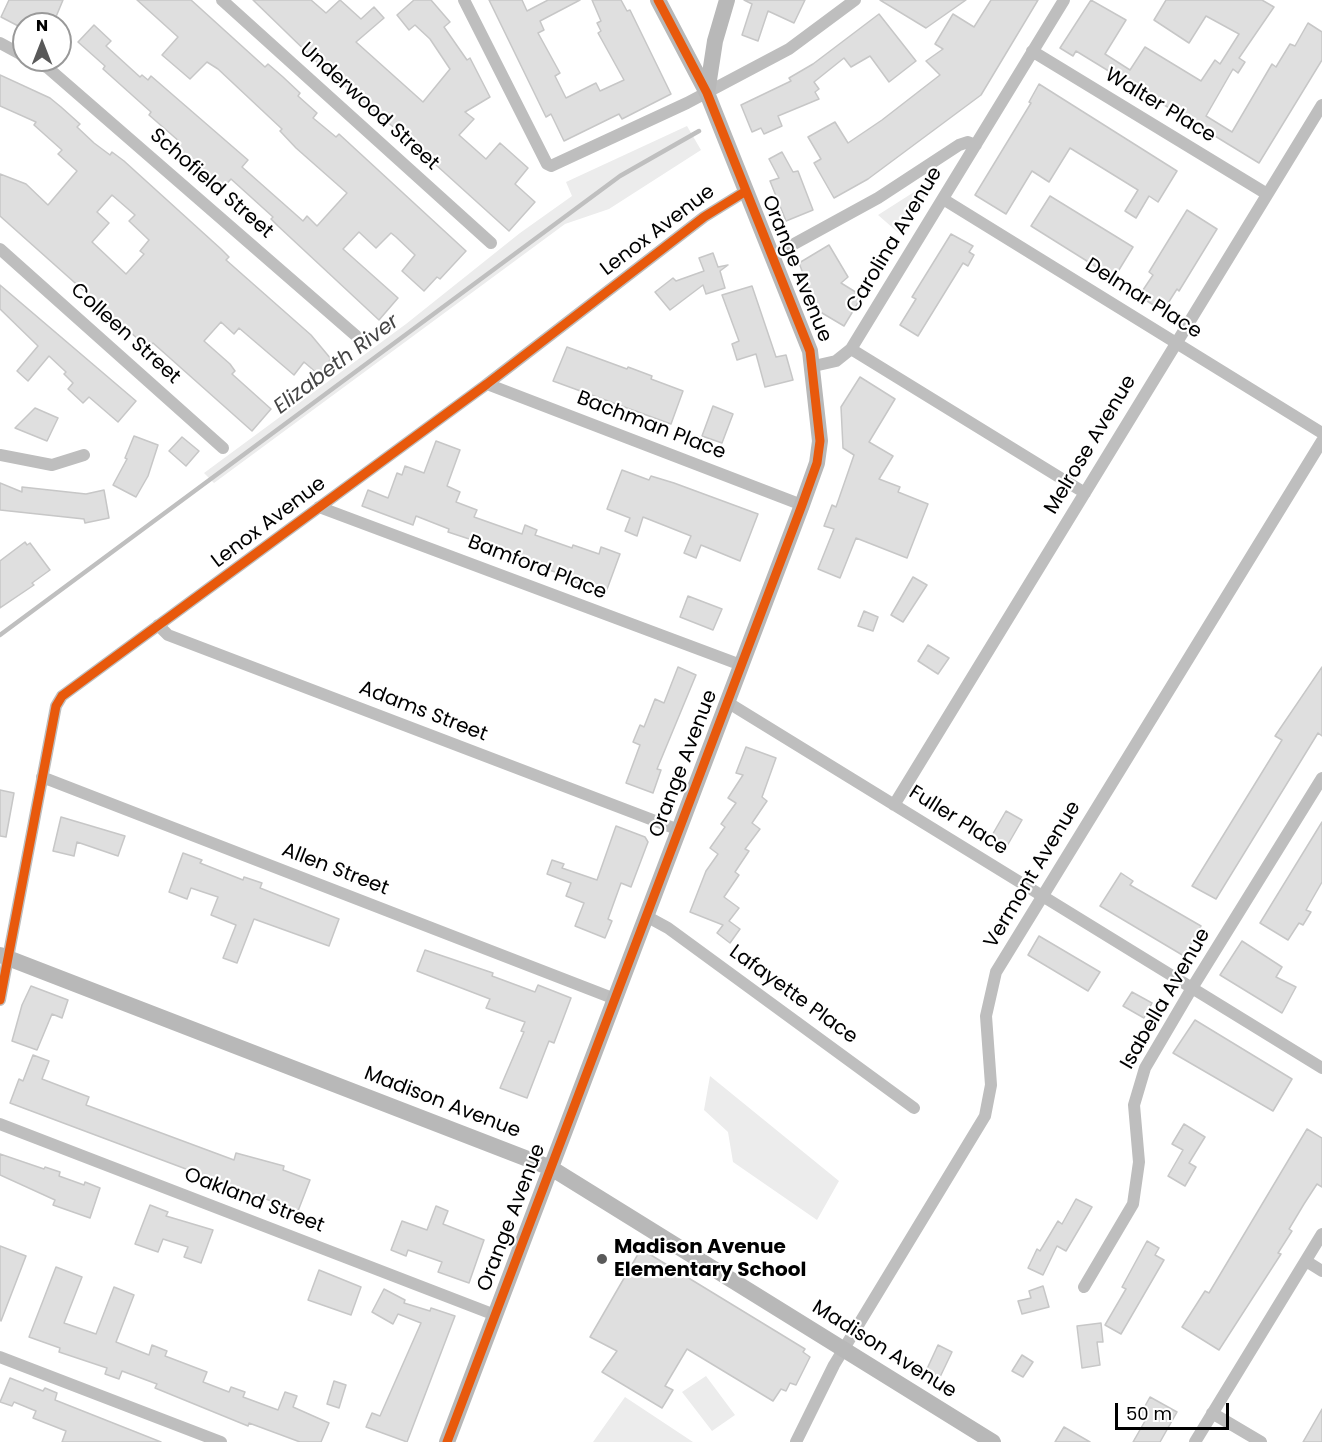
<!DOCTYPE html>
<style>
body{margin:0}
#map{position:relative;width:1322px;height:1442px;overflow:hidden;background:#fff;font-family:Poppins,sans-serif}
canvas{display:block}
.north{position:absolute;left:12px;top:12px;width:60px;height:60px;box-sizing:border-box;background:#fff;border:2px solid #999;border-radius:50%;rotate:0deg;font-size:16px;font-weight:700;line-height:24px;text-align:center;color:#000}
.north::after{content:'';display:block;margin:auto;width:21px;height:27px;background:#595959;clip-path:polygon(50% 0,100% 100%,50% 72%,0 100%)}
.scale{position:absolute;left:1115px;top:1403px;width:114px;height:27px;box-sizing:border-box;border:3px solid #000;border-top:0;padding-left:8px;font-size:18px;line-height:21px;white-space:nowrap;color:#000;-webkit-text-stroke:4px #fff;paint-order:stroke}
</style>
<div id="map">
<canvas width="1322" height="1442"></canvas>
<div class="north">N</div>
<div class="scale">50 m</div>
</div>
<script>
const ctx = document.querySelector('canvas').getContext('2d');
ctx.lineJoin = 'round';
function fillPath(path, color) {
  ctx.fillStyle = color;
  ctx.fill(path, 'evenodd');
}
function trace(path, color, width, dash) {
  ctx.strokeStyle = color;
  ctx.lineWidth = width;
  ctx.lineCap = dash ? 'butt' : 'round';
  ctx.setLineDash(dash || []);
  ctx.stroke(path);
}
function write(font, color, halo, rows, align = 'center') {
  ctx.font = font + ' Poppins,sans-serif';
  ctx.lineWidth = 4.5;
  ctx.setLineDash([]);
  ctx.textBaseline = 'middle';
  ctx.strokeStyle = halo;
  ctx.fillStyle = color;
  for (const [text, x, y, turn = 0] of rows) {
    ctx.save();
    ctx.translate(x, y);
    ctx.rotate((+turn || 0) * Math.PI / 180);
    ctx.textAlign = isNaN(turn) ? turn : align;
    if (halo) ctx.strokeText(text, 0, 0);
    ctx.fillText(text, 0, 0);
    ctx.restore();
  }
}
fillPath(new Path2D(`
 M687 126 701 150 609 209 565 224 214 483 204 473 406 324 520 233 572 196 566 182Z
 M936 178 901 235 878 215Z
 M710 1076 839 1181 817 1220 733 1162 728 1132 704 1110Z
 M706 1376 735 1415 712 1431 682 1392Z
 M625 1397 693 1442H593Z`), '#ececec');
trace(new Path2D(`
 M0 635 620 176 699 131`), '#bfbfbf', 4.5);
const building = new Path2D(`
 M9 0H63L53 24H24V29L1 17Z
 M137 0H191L265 67 268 64 283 77 300 93 298 96 317 113 313 118 336 137 339 134 466 251 440 279 437 277 424 291 402 271 415 255 396 237 391 233 376 248 359 232 343 249 398 298 379 320 278 226 271 219 273 217 231 179 222 189 175 148 180 142 149 115 151 112 103 69 105 66 78 42 94 25 111 41 106 46 140 77 142 75 148 80 151 76 248 160 242 167 303 221 307 216 317 226 347 193 296 148 280 131 282 129 218 69 207 62 190 79 162 55 178 37Z
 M253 0H311L326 13 340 0 361 19 374 7 384 18 356 42 423 102 450 69 430 39 415 25 409 30 397 15 414 0H431L450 22 444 27 467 60 470 58 490 97 465 112 474 119 459 135 486 159 500 143 528 168 515 184 535 202 509 231 404 136 320 65Z
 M489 0H522L527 11 548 0H580L540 21 544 30 538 33 560 73 555 76 566 98 596 83 600 91 624 80 598 33 601 31 597 23 601 21 592 0H621L627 11 630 10 671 94 622 119 619 114 564 141 551 114 546 117Z
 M744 0H805L794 23 768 11 758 41 742 35 752 4Z
 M880 0H966L926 28Z
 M991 0H1038L981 95 868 179 834 198 814 163 821 159 808 137 835 122 848 143 882 120 940 75 926 61 943 49 935 44 953 14 974 27Z
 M1091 0 1126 20 1105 54 1130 70 1145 47 1201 81 1215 60 1220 64 1239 34 1206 16 1189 43 1154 20 1166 0H1262L1274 7 1239 58 1245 62 1238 73 1233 69 1206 116 1232 132 1272 64 1276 67 1290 44 1295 46 1308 23 1322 32V60L1259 163 1076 51 1073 56 1060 48Z
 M879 14 916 61 889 82 870 56 851 67 844 58 814 82 819 89 815 92 819 99 778 116 782 126 764 134 761 128 752 132 741 105 791 81 789 78 813 64Z
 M0 75 50 98 61 107 80 124 77 127 94 143 110 155 112 152 124 161 221 249 229 257 226 260 311 335 331 359 318 374 304 362 294 375 239 328 234 334 221 322 204 341 230 364 235 371 232 374 271 409 252 431 153 343 148 348 0 216V174L26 184 48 205 77 171 58 154 62 150 34 125 36 122 0 106ZM112 195 135 215 129 221 149 240 140 251 144 254 126 274 92 242 109 223 97 212Z
 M1039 84 1177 171 1158 202 1149 196 1136 218 1125 211 1138 190 1070 148 1049 182 1032 171 1006 214 975 195 1031 103 1029 102Z
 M782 152 793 172 798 171 813 210 786 221 770 181 779 178 769 159Z
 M1050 196 1133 247 1114 278 1031 226Z
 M1187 210 1217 229 1179 291 1177 289 1163 311 1139 296 1153 275 1149 272Z
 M951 234 973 246 969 252 974 255 968 266 963 263 918 336 900 325 916 299 912 297Z
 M829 245 848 277 841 283 862 296 844 326 817 310 799 263Z
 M713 253 718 267 728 265 720 271 725 288 706 294 703 285 670 310 655 292 673 278 676 281 704 271 699 258Z
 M0 285 136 401 118 422 89 397 83 403 68 389 73 383 64 374 66 372 49 356 28 381 17 371 38 346 0 309Z
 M752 286 776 357 786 355 793 380 765 387 756 354 737 360 732 344 739 341 722 295Z
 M567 347 627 369 628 367 652 376 651 379 683 391 671 424 553 381Z
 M860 377 895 399 869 442 893 456 879 479 900 487 898 492 928 504 907 558 856 538 840 578 818 569 834 529 824 526 832 505 836 507 854 455 843 448 841 407Z
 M713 406 733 414 722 443 702 436Z
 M35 408 58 418 47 441 15 428Z
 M134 436 158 445 148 476 136 497 113 485 127 459 125 458Z
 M182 437 199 451 186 466 169 451Z
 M436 441 460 450 447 486 460 492 456 502 477 510 474 517 522 534 525 525 537 530 535 535 572 548 573 545 599 554 601 547 620 554 606 592 562 578 563 575 514 557 515 554 448 532 449 529 416 516 413 525 362 506 368 490 388 498 397 473 402 475 405 466 424 473Z
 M622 470 649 480 651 476 674 483 758 514 740 561 701 545 696 558 684 553 691 536 643 517 637 536 625 531 630 518 607 509Z
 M0 483 22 492V487L86 494 104 490 109 518 85 523 84 519 0 510Z
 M25 542 27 545 30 543 50 570 32 583 34 585 0 608V561Z
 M913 577 927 585 903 622 891 615Z
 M688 596 722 609 713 630 680 617Z
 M864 611 878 617 873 631 858 626Z
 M928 645 949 658 938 674 918 661Z
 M678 667 696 675 657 769 661 770 653 793 626 783 640 745 633 742 640 725 644 727 655 699 664 703Z
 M1322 667V736L1318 733 1216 899 1192 886 1282 740 1275 736Z
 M746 747 776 758 762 797 767 801 752 823 760 829 745 849 749 851 735 872 739 875 724 897 739 908 729 921 740 929 730 943 717 933 723 925 690 912 706 871 718 854 710 848 725 827 721 824 736 803 728 798 743 775 736 773Z
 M0 790 14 793 6 837 0 836Z
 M1006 811 1022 820 1007 846 991 837Z
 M61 817 125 836 118 856 77 842 74 856 53 851Z
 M1322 822V882L1306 910 1311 912 1303 925 1299 923 1288 940 1260 923Z
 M616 826 645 837 648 842 631 887 621 883 608 919 612 921 605 938 575 926 584 903 566 896 571 883 547 874 552 860 564 864 562 868 597 880Z
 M183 853 202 860 200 863 243 880 244 877 262 883 260 888 339 919 329 946 254 919 237 963 223 958 236 925 211 915 218 897 191 888 187 899 169 892Z
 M1121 873 1133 881 1130 885 1201 926 1184 956 1100 906Z
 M1039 936 1100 972 1088 991 1028 955Z
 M1242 941 1282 967 1276 977 1296 987 1282 1013 1220 975Z
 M425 950 493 973 492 976 535 992 538 985 571 998 554 1043 549 1041 527 1098 500 1088 524 1032 521 1031 525 1022 486 1008 490 999 417 971Z
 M31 986 68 1000 62 1018 52 1014 37 1050 12 1041 22 1005Z
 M1132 992 1152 1003 1144 1018 1123 1006Z
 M1195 1020 1292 1079 1273 1111 1173 1053Z
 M33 1055 49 1061 42 1079 89 1097 86 1105 234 1160 236 1153 284 1166 283 1170 310 1180 298 1211 10 1103 19 1079 23 1081Z
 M1184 1124 1205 1137 1189 1163 1196 1167 1185 1186 1168 1176 1183 1150 1172 1144Z
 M1307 1129 1322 1138V1187L1317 1184 1304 1204 1289 1229 1292 1231 1278 1253 1281 1254 1219 1350 1182 1327 1205 1291 1209 1293Z
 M0 1154 44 1169 45 1167 60 1172 59 1176 84 1185 85 1182 100 1188 90 1218 53 1205 55 1200 0 1175Z
 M1076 1199 1092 1207 1066 1251 1057 1246 1043 1275 1028 1268 1037 1249 1040 1251 1058 1221 1062 1224Z
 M150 1205 168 1212 166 1216 213 1230 201 1263 184 1257 188 1247 163 1239 158 1252 135 1244Z
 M436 1206 448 1211 443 1224 484 1240 469 1283 438 1272 442 1262 408 1250 406 1256 391 1250 402 1221 427 1230Z
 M1147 1241 1159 1248 1155 1255 1164 1260 1121 1334 1105 1325 1126 1289 1122 1287Z
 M0 1246 26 1256 1 1321 0 1320Z
 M641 1249 805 1349 803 1352 810 1357 796 1385 790 1383 786 1391 781 1389 773 1401 687 1349 665 1386 673 1390 662 1408 602 1372 617 1351 590 1337Z
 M56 1267 82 1277 64 1323 96 1334 114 1287 134 1295 116 1342 149 1355 152 1345 167 1351 165 1356 207 1372 203 1382 229 1392 231 1387 245 1392 243 1397 278 1410 285 1392 297 1396 293 1407 329 1423 321 1442H300L249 1423 248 1426 155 1388 157 1384 122 1371 119 1379 105 1374 107 1368 59 1352 60 1348 29 1337Z
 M319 1270 361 1287 351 1315 308 1300Z
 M1043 1286 1049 1307 1022 1314 1018 1301 1031 1298 1029 1291Z
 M384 1289 405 1300 404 1303 430 1311 431 1308 455 1316 407 1442 366 1427 372 1413 380 1416 421 1323 398 1314 393 1324 372 1312Z
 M1101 1323 1103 1342H1097L1100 1365 1082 1368 1077 1326Z
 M938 1345 952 1352 940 1377 926 1371Z
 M1022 1355 1033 1362 1023 1377 1012 1371Z
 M10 1378 43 1391 45 1388 57 1393 55 1400 161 1442H62L66 1431 33 1418 36 1411 14 1402 12 1406 0 1402Z
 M334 1381 346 1385 339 1408 327 1404Z
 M1150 1397 1177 1412 1160 1442H1133L1145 1421 1139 1417Z
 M1322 1409V1442H1303Z
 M1064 1427 1090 1442H1055Z`);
fillPath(building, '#dfdfdf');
trace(building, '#c7c7c7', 1.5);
trace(new Path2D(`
 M222 0 491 243
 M464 0 547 164 551 166 687 103 789 49 855 0
 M0 43 24 56
 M1032 51 1267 194
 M32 60 48 68 362 341
 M943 199 1322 433
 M0 249 223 448
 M772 256 878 198 959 145 968 142 976 145
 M851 349 1085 493
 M814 366 836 361 851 349 1064 0
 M487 384 802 505
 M0 455 52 465 84 455
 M319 507 741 665
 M158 625 168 635 679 830
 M727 702 1322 1068
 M42 777 615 999
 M894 805 1322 105
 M646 916 668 928 914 1108
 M0 1000 56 706 62 696 487 384 704 217 746 191
 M0 1124 495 1315
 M1306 1261 1322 1271
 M1084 1287 1133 1204 1139 1162 1134 1105 1145 1068 1192 988 1322 778
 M0 1357 221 1442
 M1212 1413 1261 1442
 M796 1442 834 1365 985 1116 991 1085 986 1016 996 972 1322 441
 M1195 1442 1322 1234`), '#bebebe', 12);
trace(new Path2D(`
 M707 93 715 41 727 0
 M0 955 551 1168 993 1442
 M447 1442 802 505 817 463 820 441 810 351 707 93 658 0`), '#b8b8b8', 16);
trace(new Path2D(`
 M0 1000 56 706 62 696 487 384 704 217 746 191
 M447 1442 802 505 817 463 820 441 810 351 707 93 658 0`), '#e8590c', 9);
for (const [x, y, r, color] of [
 [602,1259,6,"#595959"]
]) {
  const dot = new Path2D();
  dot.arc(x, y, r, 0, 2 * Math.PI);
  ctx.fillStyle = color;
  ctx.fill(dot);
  trace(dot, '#fff', 2);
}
write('20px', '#000', '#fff', [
 ["Walter Place",1160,106,31],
 ["Underwood Street",369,107,42],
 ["Schofield Street",211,184,41],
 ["Lenox Avenue",658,231,-37],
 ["Carolina Avenue",895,240,-59],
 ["Orange Avenue",796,269,68],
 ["Delmar Place",1143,299,32],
 ["Colleen Street",125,334,42],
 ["Bachman Place",651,426,21],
 ["Melrose Avenue",1091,445,-59],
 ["Lenox Avenue",269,523,-37],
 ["Bamford Place",537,568,21],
 ["Adams Street",423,712,21],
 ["Orange Avenue",684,764,-69],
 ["Fuller Place",958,821,32],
 ["Allen Street",335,870,21],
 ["Vermont Avenue",1033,875,-59],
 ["Lafayette Place",793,995,36],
 ["Isabella Avenue",1166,999,-60],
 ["Madison Avenue",442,1103,21],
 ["Oakland Street",254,1201,21],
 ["Orange Avenue",512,1218,-69],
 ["Madison Avenue",884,1350,32]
]);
write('bold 20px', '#000', '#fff', [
 ["Madison Avenue",614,1248],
 ["Elementary School",614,1271]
], 'left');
write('italic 21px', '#444', '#fff', [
 ["Elizabeth River",337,365,-37]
]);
</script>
